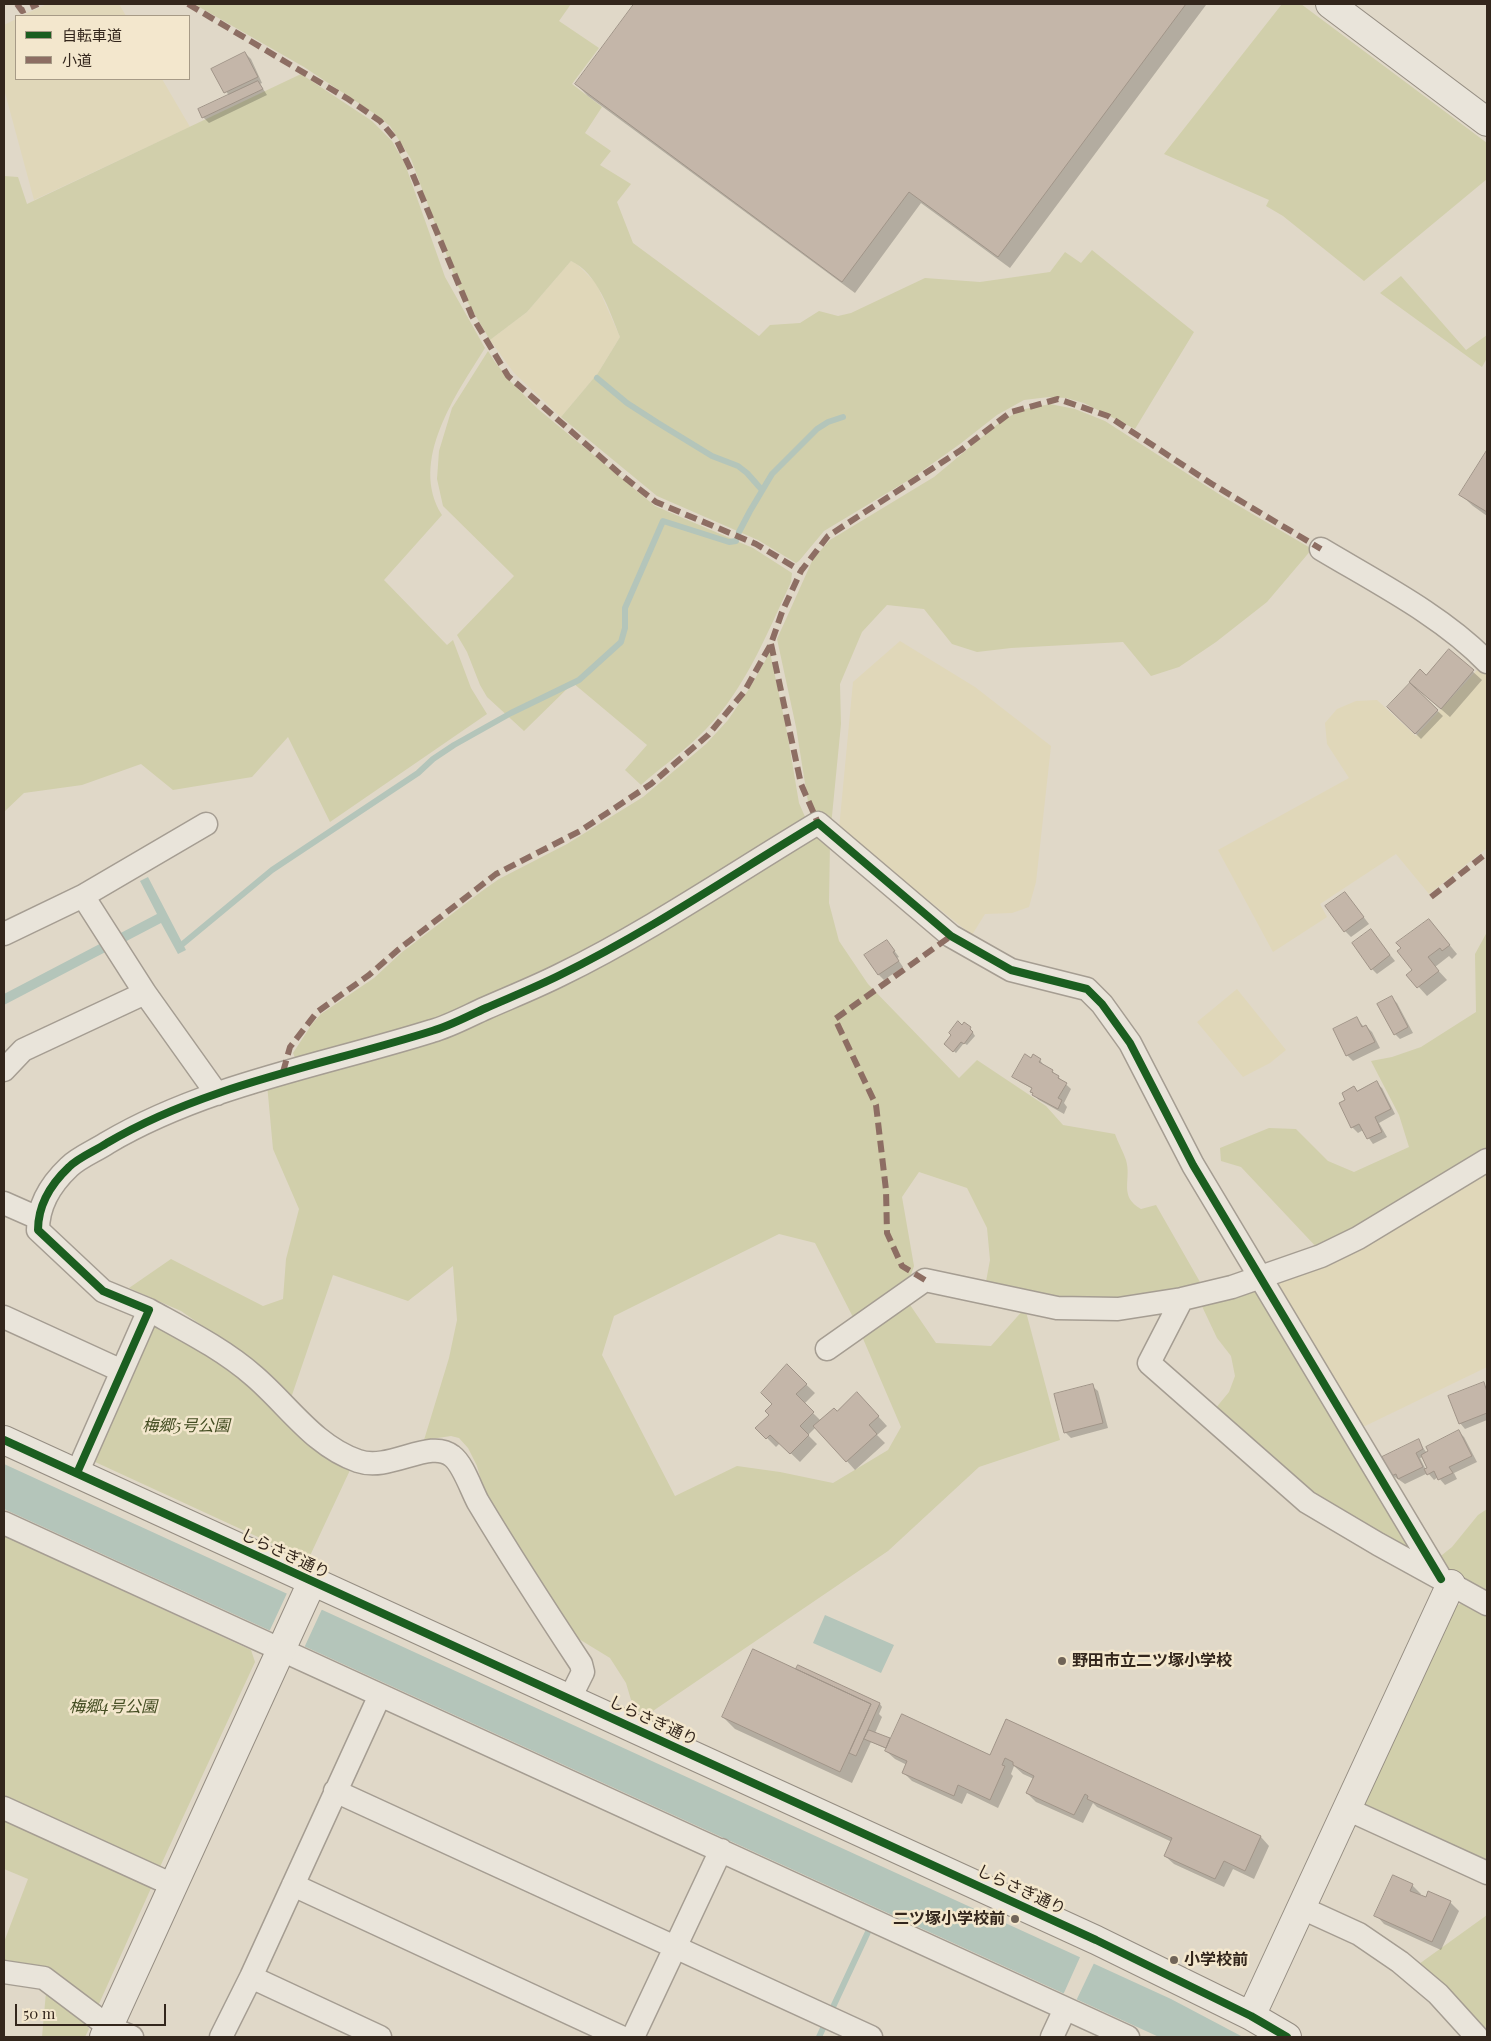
<!DOCTYPE html>
<meta charset="utf-8">
<style>
body{margin:0}
#map{position:relative;width:1491px;height:2041px;overflow:hidden;background:#e0d8c8;font-family:"Playfair Display","Noto Sans JP",serif}
canvas{display:block}
.frame{position:absolute;inset:0;border:5px solid #33261c;pointer-events:none}
.legend{position:absolute;left:15px;top:15px;width:175px;height:65px;box-sizing:border-box;background:#f3e7cd;border:1px solid #a69a86;margin:0;padding:6px 9px;list-style:none;font-size:15px;color:#33261c}
.legend li{display:flex;align-items:center;gap:10px;height:25px}
.legend b{width:25px;border:1px solid #a69a86}
.scale{position:absolute;left:15px;top:2004px;width:151px;height:22px;box-sizing:border-box;border:2px solid #33261c;border-top:0;padding-left:6px;font-size:15px;line-height:18px;white-space:nowrap;color:#33261c;-webkit-text-stroke:4px #f3e7cd;paint-order:stroke}
</style>
<div id="map">
<canvas width="1491" height="2041"></canvas>
<div class="frame"></div>
<ul class="legend">
<li><b style="height:6px;background:#1b5e20"></b>自転車道</li>
<li><b style="height:6px;background:#8d6e63"></b>小道</li>
</ul>
<div class="scale">50 m</div>
</div>
<script>
const ctx = document.querySelector('canvas').getContext('2d');
ctx.lineJoin = 'round';
function fillPath(path, color) {
  ctx.fillStyle = color;
  ctx.fill(path, 'evenodd');
}
function trace(path, color, width, dash) {
  ctx.strokeStyle = color;
  ctx.lineWidth = width;
  ctx.lineCap = dash ? 'butt' : 'round';
  ctx.setLineDash(dash || []);
  ctx.stroke(path);
}
function write(font, color, halo, rows, align = 'center') {
  ctx.font = font + ' "Playfair Display","Noto Sans JP",serif';
  ctx.lineWidth = 5;
  ctx.setLineDash([]);
  ctx.textBaseline = 'middle';
  ctx.strokeStyle = halo;
  ctx.fillStyle = color;
  for (const [text, x, y, turn = 0] of rows) {
    ctx.save();
    ctx.translate(x, y);
    ctx.rotate((+turn || 0) * Math.PI / 180);
    ctx.textAlign = isNaN(turn) ? turn : align;
    if (halo) ctx.strokeText(text, 0, 0);
    ctx.fillText(text, 0, 0);
    ctx.restore();
  }
}
fillPath(new Path2D(`
 M47 4H119L126 16H21Z
 M16 19V79H162L190 127 34 200 4 89V25Z
 M571 261 576 263 596 283 620 337 598 373 561 417 514 373 490 340 527 312Z
 M900 641 975 687 1051 746 1036 882 1029 907 1012 913 985 914 972 935 839 829 853 682Z
 M1480 667 1487 675V848L1429 894 1396 854 1320 904 1327 917 1273 952 1218 850 1349 778 1327 744 1325 723 1337 709 1356 701 1377 700 1416 736Z
 M1237 989 1286 1050 1270 1063 1243 1077 1197 1022Z
 M1487 1165V1367L1361 1428 1269 1280Z`), '#e0d7b9');
fillPath(new Path2D(`
 M194 4H571L559 21 599 48 572 84 602 107 585 133 611 151 600 165 631 184 617 202 633 243 759 336 770 325 800 323 819 311 838 316 851 313 925 278 980 282 1050 272 1065 252 1081 263 1092 250 1194 332 1135 429 1084 403 1066 398 1049 397 1024 400 997 415 960 444 912 478 824 531 799 561 796 563 758 540 657 496 561 417 598 373 620 337C610 312 597 272 571 261L527 312 490 340 458 286 411 159 390 126 372 112 304 67Z
 M1282 4H1301L1487 143V179L1364 281 1283 216 1266 206 1269 200 1164 154Z
 M301 74 372 121 392 141 405 164 445 277 485 348C457 393 408 461 442 515L384 580 447 645 453 640 471 688 487 714 330 822 288 737 252 777 173 790 141 764 82 785 24 793 4 812V176L18 177 27 204Z
 M1401 276 1466 350 1487 335V358L1482 367 1380 293Z
 M488 351 495 362 511 382 538 409 655 506 753 548 792 573 791 582C766 636 742 697 697 738 679 755 659 769 641 785L625 770 647 745 573 683 524 731 487 697 480 685 467 652 457 635 514 576 443 506 437 479 439 451 452 408Z
 M1050 404 1075 409 1105 421 1222 496 1312 549 1267 602 1216 642 1179 667 1151 676 1123 642 1011 648 977 652 952 644 924 609 887 605 862 632 840 684 841 724 831 826 815 811 808 802 796 727 777 639 813 559 830 540 934 477 1000 422 1014 414 1025 409Z
 M770 652 787 732 799 803 806 819 682 903 434 1026 295 1058 293 1053 312 1024 321 1014 374 978 401 953 482 891 499 879 567 844 643 797 706 744 728 720 751 686Z
 M816 833 830 842 829 903 839 941 868 984 959 1078 977 1060 1046 1106 1063 1125 1115 1134C1118 1143 1123 1151 1126 1160 1132 1180 1118 1196 1141 1209L1156 1205 1204 1289 1083 1305 985 1287 990 1260 987 1228 967 1188 919 1172 902 1197 914 1266 908 1283 856 1323 815 1243 779 1234 614 1316 602 1355 675 1496 737 1466 780 1472 833 1483 888 1450 901 1427 861 1334 906 1299 936 1343 991 1346 1025 1308 1060 1440 979 1467 888 1551 647 1715 634 1710 626 1683 610 1658 574 1636 485 1494 477 1466 468 1448 459 1438 451 1436 424 1440 449 1358 457 1320 453 1266 408 1301 333 1275 291 1398 233 1347 181 1311 129 1288 171 1259 263 1306 283 1299 286 1259 299 1209 273 1149 267 1084 419 1039Z
 M1487 932V1154L1320 1251 1241 1167 1221 1161 1220 1148 1269 1128 1296 1129 1328 1161 1354 1172 1409 1147 1399 1115 1371 1061 1392 1057 1421 1047 1476 1012 1475 954Z
 M1259 1282 1423 1556 1397 1543 1313 1493 1215 1409 1229 1392 1235 1376 1231 1356 1217 1338 1199 1300Z
 M154 1323 210 1353 351 1468 308 1560 93 1461Z
 M1487 1509V1593L1455 1576 1437 1559 1452 1547 1478 1515Z
 M4 1536 251 1650 255 1662 159 1869 4 1799Z
 M1466 1602 1487 1615V1863L1366 1807 1363 1798 1449 1608Z
 M4 1818 152 1886 98 2006 4 1962V1942L28 1879 4 1869Z
 M1487 1915V2035L1419 1964Z
 M46 1992 87 2025 89 2029 85 2037H42Z`), '#d1cfab');
fillPath(new Path2D(`
 M148 877 186 950 178 954 161 923 4 1005V994L157 914 140 881Z
 M4 1464 1171 1999 1243 2037H1159L4 1509Z
 M825 1615 894 1645 881 1673 813 1643Z`), '#b4c5ba');
fillPath(new Path2D(`
 M288 1591 323 1607 304 1648 269 1632Z
 M1081 1955 1095 1961 1076 2001 1063 1995Z`), '#e0d8c8');
fillPath(new Path2D(`
 M636 4H1205L1206 5 1010 268 921 203 855 293 588 96 576 84Z
 M245 53 251 59 262 83 260 84 267 95 209 123 203 117 200 110 229 96 213 69Z
 M1487 453V516L1473 506 1461 495Z
 M1449 650 1482 680 1450 717 1419 690 1426 677Z
 M1410 685 1443 716 1421 739 1389 707Z
 M1345 893 1369 924 1351 937 1345 931Z
 M1429 920 1457 954 1452 959 1449 956 1435 967 1447 980 1427 996 1408 975 1414 970Z
 M1371 931 1395 961 1377 974 1372 969Z
 M887 941 899 957 897 958 903 967 884 980 879 975Z
 M1392 998 1397 1003 1413 1033 1400 1039 1395 1034Z
 M1357 1019 1364 1027 1366 1026 1372 1032 1380 1048 1353 1061 1347 1055Z
 M963 1026 970 1028 975 1036 967 1045 964 1043 956 1053 946 1044Z
 M1031 1059 1040 1060 1045 1067 1052 1071 1071 1089 1064 1103 1067 1107 1064 1114 1039 1100 1033 1095V1089L1020 1082 1014 1077Z
 M1376 1083 1382 1088 1395 1114 1379 1123 1387 1137 1373 1144 1363 1130 1358 1133 1352 1127 1347 1100 1354 1088 1358 1092Z
 M787 1366 815 1393 804 1404 821 1421 837 1412 866 1403 887 1426 877 1435 885 1443 855 1470 816 1427 808 1435 817 1444 800 1462 780 1443 776 1447 757 1428 771 1415Z
 M1483 1384 1487 1388V1420L1465 1429 1460 1423Z
 M1092 1386 1098 1391 1108 1428 1071 1438 1065 1432Z
 M1459 1432 1464 1437 1477 1462 1454 1473 1457 1479 1445 1485 1438 1477 1434 1480 1428 1473 1405 1484 1392 1475 1418 1441 1427 1453ZM1423 1457 1429 1468 1426 1470 1420 1458Z
 M799 1667 880 1704 882 1707 879 1714 882 1717 875 1733 891 1741 990 1757 1007 1720 1261 1837 1269 1846 1254 1879 1233 1869 1224 1887 1174 1864 1165 1856 1172 1842 1097 1807 1093 1803 1083 1823 1036 1802 1027 1793 1034 1779 1023 1774 1014 1766 1011 1774 1013 1776 998 1808 967 1793 962 1804 912 1781 903 1772 907 1765 895 1759 886 1751 887 1749 871 1742 852 1783 735 1729 723 1717 801 1673 798 1669Z
 M1412 1885 1421 1894 1420 1896 1450 1902 1459 1911 1441 1950 1384 1924 1376 1915Z`), '#0003');
trace(new Path2D(`
 M597 378 627 403 658 423 712 456 738 466 747 473 762 490
 M739 532 750 511 772 474 817 429 828 422 843 417
 M178 945 179 947 272 870 418 773 433 759 454 745 511 713 579 680 621 642 625 628V608L663 521 729 542 736 541
 M833 2007 868 1932
 M819 2037 825 2024`), '#b4c5ba', 6);
const building = new Path2D(`
 M634 4H1186L998 257 909 192 842 282 575 84Z
 M245 52 258 77 224 93 211 69Z
 M258 81 263 89 202 118 198 109Z
 M1487 450V512L1459 495Z
 M1449 649 1474 670 1441 709 1409 682 1420 669 1426 675Z
 M1410 683 1438 710 1415 734 1387 707Z
 M1345 892 1364 917 1344 932 1325 906Z
 M1429 919 1450 945 1442 951 1440 948 1428 957 1439 971 1417 988 1406 975 1412 970 1397 951 1401 948 1396 943Z
 M1371 929 1390 955 1371 970 1352 943Z
 M887 940 895 951 893 952 899 961 878 975 864 955Z
 M1392 996 1408 1027 1394 1035 1377 1004Z
 M1357 1017 1362 1027 1366 1025 1375 1042 1346 1056 1333 1029Z
 M958 1021 962 1025 964 1022 971 1027 970 1029 973 1032 964 1044 961 1042 953 1052 944 1044 951 1035 949 1033Z
 M1025 1054 1031 1058 1033 1054 1041 1059 1039 1062 1053 1070 1052 1072 1059 1076 1058 1078 1067 1083 1058 1098 1062 1100 1058 1109 1032 1095 1033 1093 1030 1092 1032 1088 1012 1077Z
 M1377 1081 1391 1109 1375 1117 1382 1132 1367 1139 1359 1124 1351 1128 1339 1103 1345 1100 1342 1093 1354 1086 1357 1091Z
 M787 1364 807 1384 796 1394 814 1412 800 1426 809 1435 790 1454 770 1435 766 1439 755 1428 769 1415 765 1411 772 1404 761 1393Z
 M1484 1382 1487 1392V1413L1459 1424 1448 1396Z
 M1093 1384 1103 1423 1064 1433 1054 1394Z
 M857 1392 879 1416 869 1425 877 1434 846 1462 813 1426 834 1408 837 1411Z
 M1459 1430 1472 1456 1449 1467 1453 1473 1438 1480 1434 1471 1427 1475 1424 1469 1427 1468 1421 1455 1428 1451 1426 1447Z
 M1419 1439 1423 1449 1416 1453 1423 1467 1398 1479 1396 1474 1391 1476 1382 1457Z
 M753 1649 871 1704 840 1772 722 1717Z
 M798 1665 880 1703 856 1756 849 1753 871 1704 796 1669Z
 M902 1714 990 1755 1006 1719 1261 1836 1245 1871 1224 1861 1215 1879 1164 1856 1172 1838 1087 1799 1088 1796 1085 1794 1074 1815 1026 1793 1034 1776 1013 1765V1762L1005 1758 1002 1765 1005 1766 990 1800 958 1785 954 1796 902 1773 907 1761 885 1751Z
 M869 1730 890 1738 886 1748 864 1739Z
 M1393 1875 1413 1884 1410 1891 1426 1897 1428 1891 1451 1901 1432 1942 1374 1916Z`);
fillPath(building, '#c4b6a9');
trace(building, '#a09488', 1);
const street = new Path2D(`
 M1321 549C1376 582 1443 616 1487 662
 M83 896 206 824
 M4 934 83 896 145 993 217 1094
 M4 1070 23 1050 145 993
 M4 1203 38 1218
 M1182 1299 1149 1363 1307 1502 1378 1544 1487 1604
 M149 1310C185 1330 223 1349 254 1376 288 1405 314 1446 358 1461 390 1472 430 1438 452 1456 463 1464 471 1489 478 1502 511 1557 546 1611 581 1664L583 1672 570 1698
 M4 1317 122 1371
 M827 1349 925 1280 1057 1308 1118 1309 1182 1299 1232 1287 1321 1256 1358 1238 1487 1160
 M77 1473 149 1310 103 1291 38 1230C38 1205 51 1184 69 1167 79 1157 95 1151 107 1143 205 1085 324 1065 432 1031 450 1026 468 1016 486 1008 511 997 536 987 560 975 650 931 733 874 818 823L951 936 1011 970 1087 989 1102 1004 1130 1043 1193 1165 1441 1579
 M4 1523 1128 2037
 M335 1791 871 2037
 M4 1808 173 1885
 M1347 1809 1487 1873
 M293 1885 621 2037
 M1302 1908 1359 1934 1400 1962 1438 1994 1477 2037
 M4 1972 44 1978 109 2027 132 2037
 M251 1977 380 2037
 M221 2037 251 1977 380 1695
 M633 2037 721 1850
 M1052 2037 1065 2009`);
const secondary = new Path2D(`
 M1330 4 1487 122
 M4 1440 1096 1940 1251 2016 1287 2037
 M1251 2016 1451 1584
 M104 2037 312 1582`);
trace(street, '#a59d92', 25);
trace(secondary, '#958d82', 30);
trace(street, '#e9e4da', 22);
trace(secondary, '#e9e4da', 28);
trace(new Path2D(`
 M17 4 22 11 38 4
 M188 4 348 99 380 121 397 141 410 168 472 316 508 376 620 474 656 502 756 544 801 571
 M771 644 801 784 818 823
 M1431 897 1487 853
 M283 1072 290 1047 317 1012 369 975 399 949 496 874 580 831 651 784 708 735 744 692 771 644 782 612 801 571 828 536 961 450 1011 412 1058 399 1108 416 1212 484 1321 549
 M925 1280 902 1266 887 1233 886 1190 876 1105 835 1019 951 936`), '#8d6e63', 6, [12, 6]);
trace(new Path2D(`
 M4 1440 1096 1940 1251 2016 1287 2037
 M77 1473 149 1310 103 1291 38 1230C38 1205 51 1184 69 1167 79 1157 95 1151 107 1143 205 1085 324 1065 432 1031 450 1026 468 1016 486 1008 511 997 536 987 560 975 650 931 733 874 818 823L951 936 1011 970 1087 989 1102 1004 1130 1043 1193 1165 1441 1579`), '#1b5e20', 8);
for (const [x, y, r, color] of [
 [1062,1661,5,"#706458"],
 [1015,1919,5,"#706458"],
 [1174,1960,5,"#706458"]
]) {
  const dot = new Path2D();
  dot.arc(x, y, r, 0, 2 * Math.PI);
  ctx.fillStyle = color;
  ctx.fill(dot);
  trace(dot, '#f3e7cd', 2);
}
write('italic 16px', '#454e23', '#f3e7cd', [
 ["梅郷5号公園",186,1426],
 ["梅郷4号公園",113,1707]
]);
write('16px', '#33261c', '#f3e7cd', [
 ["しらさぎ通り",285,1554,25],
 ["しらさぎ通り",653,1721,25],
 ["しらさぎ通り",1021,1890,25]
]);
write('bold 16px', '#33261c', '#f3e7cd', [
 ["野田市立二ツ塚小学校",1072,1661],
 ["二ツ塚小学校前",1005,1919,"right"],
 ["小学校前",1184,1960]
], 'left');
</script>
